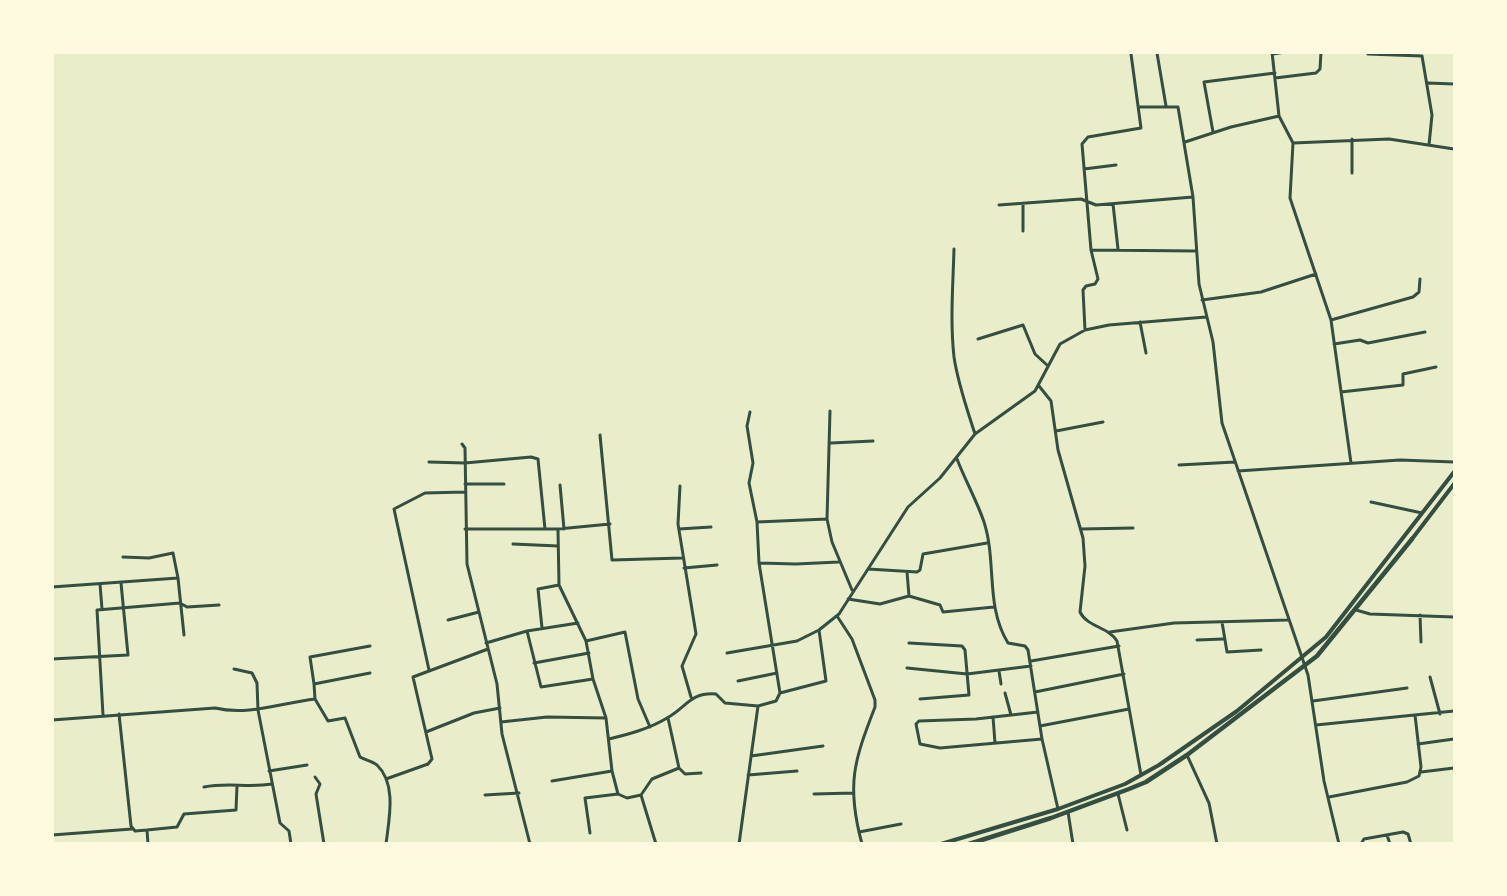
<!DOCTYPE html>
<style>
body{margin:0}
#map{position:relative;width:1507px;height:896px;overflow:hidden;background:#e9edc9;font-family:Quicksand,sans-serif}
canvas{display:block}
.frame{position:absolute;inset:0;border:54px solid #fefae0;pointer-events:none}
</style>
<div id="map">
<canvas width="1507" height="896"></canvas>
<div class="frame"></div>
</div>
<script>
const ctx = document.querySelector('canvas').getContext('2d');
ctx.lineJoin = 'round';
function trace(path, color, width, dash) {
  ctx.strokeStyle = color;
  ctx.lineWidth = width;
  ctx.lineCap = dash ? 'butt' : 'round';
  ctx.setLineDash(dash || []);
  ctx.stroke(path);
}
trace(new Path2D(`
 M1272 52 1279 116 1293 143
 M1157 53 1166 106
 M1273 54 1285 52
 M1368 54 1422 56 1432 115 1429 145
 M1275 78 1316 73 1320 69 1321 52
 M1428 83 1454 84
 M1139 107H1178L1193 197 1199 284 1213 342 1222 423 1308 675 1324 781 1339 844
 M1213 132 1204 82 1275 73
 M1185 142 1231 127 1279 116
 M1293 143 1290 198 1331 320 1351 463
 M1293 143 1389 139 1454 149
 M1084 169 1116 165
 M1352 173V139
 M1023 203V231
 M1113 204 1118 249
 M999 205 1081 199 1096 205 1193 197
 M954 249C953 285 950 321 954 357 958 384 967 409 975 434
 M1091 250 1196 251
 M1202 300 1261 292 1316 274
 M1331 320 1413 297 1419 292 1420 279
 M1140 322 1146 353
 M1085 330 1083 290 1086 286 1095 284 1098 279 1091 250 1082 144 1088 137 1141 128 1131 54
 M978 339 1023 325 1035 354 1048 366
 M1334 344 1360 340 1368 343 1425 332
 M1039 386 1051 401 1058 450 1083 538 1085 566 1080 612C1087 627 1109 627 1117 641L1141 775
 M1341 392 1403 385V374L1436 367
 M830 411 827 519 832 542 852 590
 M750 412 747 426 753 463 749 483 757 522 759 563 780 693
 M1056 431 1103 422
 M600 435 612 560 682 558
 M831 443 873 441
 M462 444 465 448 467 564 497 684 502 734 530 844
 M957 459C965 480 977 501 984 522 997 562 985 606 1008 643L1025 646 1028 650 1042 739 1058 809
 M429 462 465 463 531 457 538 459 545 529
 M1179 465 1235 462
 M1238 471 1400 460 1454 462
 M465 484H504
 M560 485 564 529
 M680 486 678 524 696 634 682 666 691 697
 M1371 502 1422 513
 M757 522 827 519
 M465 529H558L610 524
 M679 529 711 527
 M1081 529 1133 528
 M558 530 559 585
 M513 544 558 546
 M123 557 149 558 173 553 178 578
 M759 563 796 564 839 562
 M684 568 717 565
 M868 569 917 572 920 570 923 554 987 543
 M907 572 909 596
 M100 584 102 609
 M52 587 178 578 184 635
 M848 599 880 604 909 596 940 605 943 612 994 607
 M1356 610 1370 614 1454 617
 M1420 615 1421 642
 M837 616 852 639 875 700V707C854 761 846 785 862 844
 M448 620 479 612
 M1222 622 1227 652 1261 650
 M542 628 538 589 559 585 586 641 593 679 606 718 612 771 618 794 627 798 641 795 656 844
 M527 631 541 687 593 679
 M1110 632 1174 623 1288 620
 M1197 640 1223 639
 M586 641 625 632 638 699 650 727
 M486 643 527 631 578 623
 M909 643 962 646 965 650 969 695 920 699
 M727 653 797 641 819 630 839 614 908 507 940 478 975 434 1035 391 1060 344 1085 330 1109 325 1206 317
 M52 659 128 655 121 583
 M1031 661 1119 646
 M534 663 589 653
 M907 668 967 674 1031 666
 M234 669 252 673 257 683 258 710 280 823 289 831 291 844
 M429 670 394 509 425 493 465 492
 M999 671 1001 684
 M370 673 314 684 315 699 328 721 345 718 360 757C365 760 372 761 377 765 397 784 389 819 386 844
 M1430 677 1440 714
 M738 681 777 673
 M314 684 310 657 370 646
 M1035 692 1124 674
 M780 693 826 681 819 630
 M1005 693 1011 715
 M1313 701 1407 688
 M1038 712 976 719 919 721 916 724 920 744 940 748 1042 739
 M119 714 131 826 135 831 147 830 148 844
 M103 715 97 610 180 603 187 607 219 605
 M993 717 995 743
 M52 720 215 708C248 716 281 703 315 699
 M501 722 547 717 606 718
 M1316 725 1454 711
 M1040 726 1129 709
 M426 732 474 713 500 708
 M609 739C629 734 649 729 667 718 687 707 690 692 716 694L725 703 758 706
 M1418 744 1454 739
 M1187 755 1209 803 1217 844
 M751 756 823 746
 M679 768 685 774 701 773
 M269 771 307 765
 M1421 772 1454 768
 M748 775 797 771
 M315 777 320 784 316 794 324 844
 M386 779 428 764 432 759 413 677 488 649
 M552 781 612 771
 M204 787C228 782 248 788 272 784
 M814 794 853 793
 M1118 794 1127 830
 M485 795 519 793
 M641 795 652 779 679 768 668 718
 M1329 797 1407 782 1419 776 1421 767 1415 715
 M1068 812 1073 844
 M147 830 177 827 184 814 236 810 237 786
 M859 832 901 824
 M590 833 585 798 618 794
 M52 835 132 829
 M1387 835 1390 844
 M739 844 758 706 776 701 780 693
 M1361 844 1364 839 1403 832 1408 834 1411 844`), '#344e41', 3);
trace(new Path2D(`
 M1412 539 1454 484
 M941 844 1058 809 1125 784 1159 765 1237 711 1326 637 1454 472`), '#344e41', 4);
trace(new Path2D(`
 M969 844 1051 818 1129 789 1146 782 1187 755 1317 656 1412 539`), '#344e41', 4.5);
</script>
